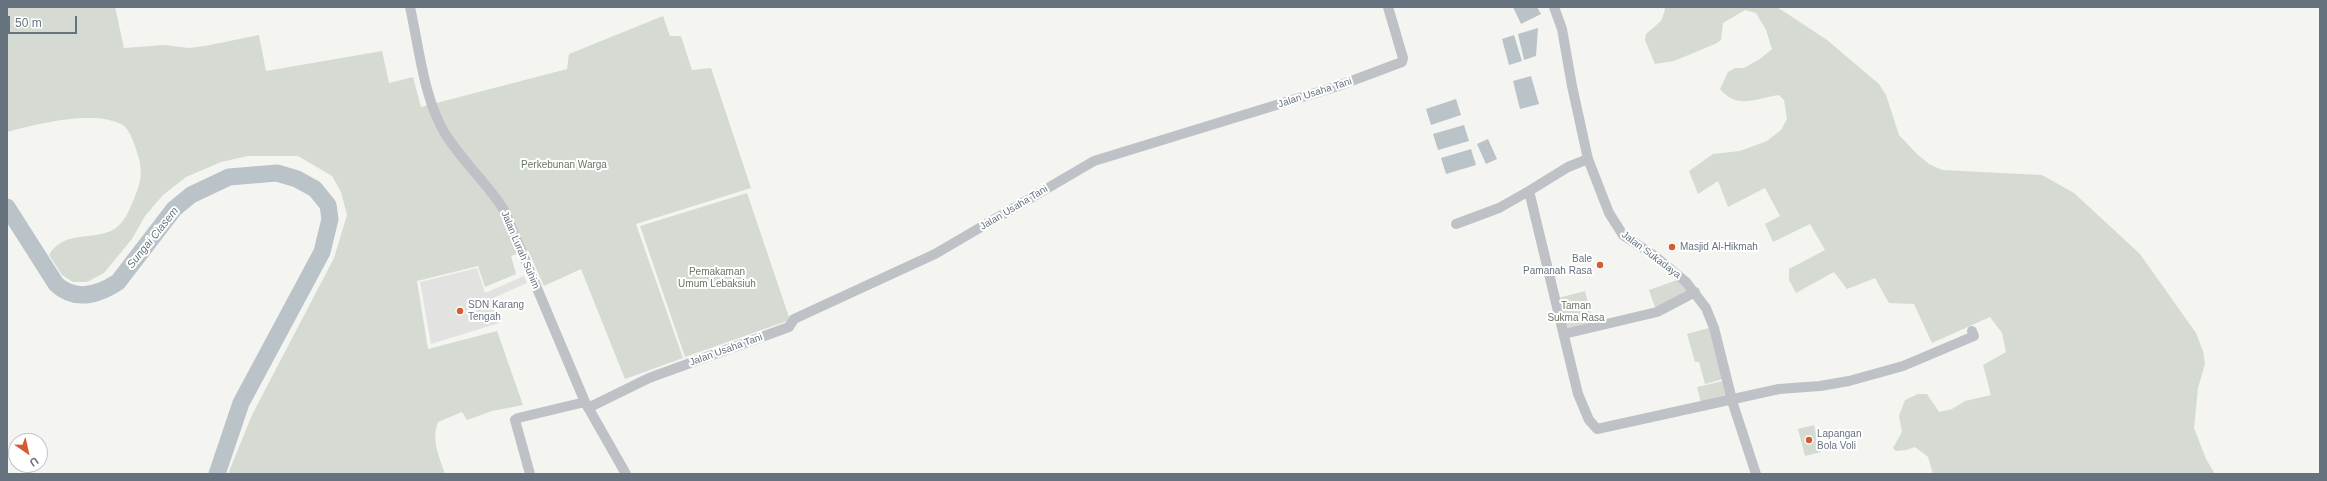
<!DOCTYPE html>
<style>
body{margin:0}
#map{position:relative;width:2327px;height:481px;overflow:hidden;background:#f4f4f1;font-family:Arial,sans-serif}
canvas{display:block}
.frame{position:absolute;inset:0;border:8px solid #66737f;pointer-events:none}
.north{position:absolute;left:8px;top:433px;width:40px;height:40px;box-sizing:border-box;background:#fff;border:1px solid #c2c7cc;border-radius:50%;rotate:146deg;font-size:11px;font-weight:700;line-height:16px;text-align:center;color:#66737f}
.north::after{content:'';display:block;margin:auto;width:14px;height:18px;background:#d35c32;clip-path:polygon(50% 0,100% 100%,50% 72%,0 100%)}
.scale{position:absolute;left:8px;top:16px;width:69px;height:18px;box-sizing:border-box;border:2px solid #66737f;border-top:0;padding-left:5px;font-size:12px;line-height:14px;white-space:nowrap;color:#66737f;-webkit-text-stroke:3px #fff;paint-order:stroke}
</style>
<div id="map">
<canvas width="2327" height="481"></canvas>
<div class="frame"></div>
<div class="north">U</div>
<div class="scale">50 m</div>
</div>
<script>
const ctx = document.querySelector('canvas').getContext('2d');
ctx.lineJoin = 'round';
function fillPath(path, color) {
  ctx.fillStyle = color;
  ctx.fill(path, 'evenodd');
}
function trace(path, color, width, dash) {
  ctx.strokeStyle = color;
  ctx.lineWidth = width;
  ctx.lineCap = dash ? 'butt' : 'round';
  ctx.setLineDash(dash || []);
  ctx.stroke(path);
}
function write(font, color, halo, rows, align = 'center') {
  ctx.font = font + ' Arial,sans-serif';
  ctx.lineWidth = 4;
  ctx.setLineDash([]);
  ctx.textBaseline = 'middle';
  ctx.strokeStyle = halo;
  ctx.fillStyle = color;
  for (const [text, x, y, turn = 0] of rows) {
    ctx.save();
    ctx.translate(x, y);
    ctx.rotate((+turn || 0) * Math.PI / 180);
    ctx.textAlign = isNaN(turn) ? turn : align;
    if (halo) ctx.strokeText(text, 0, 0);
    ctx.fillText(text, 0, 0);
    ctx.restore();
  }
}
fillPath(new Path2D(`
 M477 268 485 293 524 276 527 283 491 299 499 323 431 344 420 282Z`), '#e2e3e1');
fillPath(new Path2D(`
 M7 7H115L124 48 164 45 189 48 205 46 259 35 266 71 382 51 389 83 413 77 421 107 567 69 569 54 663 16 670 36H681L692 70 711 68 751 188 636 224 683 358 625 379 581 269 544 286 528 250 511 256 516 274 485 287 478 266 417 281 428 349 497 331 523 405 492 411 467 420 462 412 438 422C431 441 439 455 445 474H228L252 415 334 258 347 215 341 192 332 176 298 156H248L221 162 186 177 163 195 145 216 132 239 104 273 87 282H73L62 275 49 255C63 231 89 240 111 231 124 225 130 209 135 196 141 182 143 171 138 155 135 146 130 128 121 124 92 110 37 124 7 132Z
 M1664 7H1777L1827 40 1879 84 1886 95 1899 135 1917 154 1929 164 1942 170 2042 175 2074 193 2140 254 2196 333 2203 351 2205 364 2198 388 2194 428 2206 459 2215 474H1933L1928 457 1915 447 1906 450 1896 451 1893 448 1902 432 1899 416 1905 400 1918 394H1927L1939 412 1952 409 1965 401 1991 395 1983 365 2006 352 2002 333 1990 317 1932 343 1914 304 1889 303 1875 278 1847 289 1834 272 1796 293 1789 280V269L1825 250 1810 224 1773 242 1765 224 1780 216 1765 188 1728 207 1718 181 1698 194 1689 171 1713 154 1740 151 1767 141 1781 130 1787 119 1784 100 1779 95C1756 98 1737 110 1720 89L1728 72 1735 68H1744L1760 59 1772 49 1766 30 1756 13 1745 10 1723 23 1721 40 1715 44 1674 61 1655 64 1645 40 1646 34 1661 21 1665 10Z
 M747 193 790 320 685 357 640 226Z
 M1680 279 1693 291 1656 310 1649 290Z
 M1585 291 1594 325 1567 332 1558 298Z
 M1709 328 1723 379 1705 384 1699 362H1695L1687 334Z
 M1723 381 1727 396 1701 403 1697 387Z
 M1814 425 1821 452 1805 456 1798 429Z`), '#d5dbd2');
fillPath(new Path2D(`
 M1513 7H1537L1541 14 1521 24Z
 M1538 28 1536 56 1524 60 1518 34Z
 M1514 35 1522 61 1509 65 1502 39Z
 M1531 76 1539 104 1520 109 1513 81Z
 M1456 99 1461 115 1431 125 1426 109Z
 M1464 125 1469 141 1438 150 1433 134Z
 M1488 139 1497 159 1486 164 1477 144Z
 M1471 149 1476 165 1446 174 1441 158Z`), '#bac3c8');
trace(new Path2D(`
 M7 207 56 284C75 302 98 295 118 282L174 209 191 195 229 177 277 173 297 179 315 189 328 205 330 219 322 252 241 403 217 474`), '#bac3c8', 17);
trace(new Path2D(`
 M410 7C419 47 424 101 446 135 463 162 487 183 504 210L585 402 626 474
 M1554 7 1562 29 1572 86 1588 159 1609 213 1623 235 1656 257 1686 282 1706 308 1714 328 1733 404 1756 474
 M1529 191 1568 167 1588 159
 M1456 224 1499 208 1529 191 1578 394 1589 420 1597 429 1779 389 1820 386 1849 381 1903 366 1974 336 1972 331
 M1564 334 1657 312 1695 292
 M588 408 649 378 789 327 794 319 935 254 1094 161 1338 86 1402 62 1403 58 1388 7
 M530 474 515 420 518 418 585 402`), '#bec1c5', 10);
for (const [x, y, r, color] of [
 [1672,247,4,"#d35c32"],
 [1600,265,4,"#d35c32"],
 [460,311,4,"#d35c32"],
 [1809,440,4,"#d35c32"]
]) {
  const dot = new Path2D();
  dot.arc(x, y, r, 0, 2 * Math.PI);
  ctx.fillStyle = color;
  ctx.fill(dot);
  trace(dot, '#fff', 1.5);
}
write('10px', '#66737f', '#fff', [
 ["Jalan Usaha Tani",1315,93,-18],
 ["Jalan Usaha Tani",1014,208,-31],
 ["Jalan Lurah Suhim",520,250,67],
 ["Jalan Sukadaya",1651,255,37],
 ["Jalan Usaha Tani",726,350,-20]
]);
write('10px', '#677764', '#fff', [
 ["Perkebunan Warga",564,165],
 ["Pemakaman",717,272],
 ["Umum Lebaksiuh",717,284],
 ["Taman",1576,306],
 ["Sukma Rasa",1576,318]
]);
write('10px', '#66737f', '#fff', [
 ["Masjid Al-Hikmah",1680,247],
 ["Bale",1592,259,"right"],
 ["Pamanah Rasa",1592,271,"right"],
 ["SDN Karang",468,305],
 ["Tengah",468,317],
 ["Lapangan",1817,434],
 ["Bola Voli",1817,446]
], 'left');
write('italic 11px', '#62747c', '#fff', [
 ["Sungai Ciasem",153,238,-51]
]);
</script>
